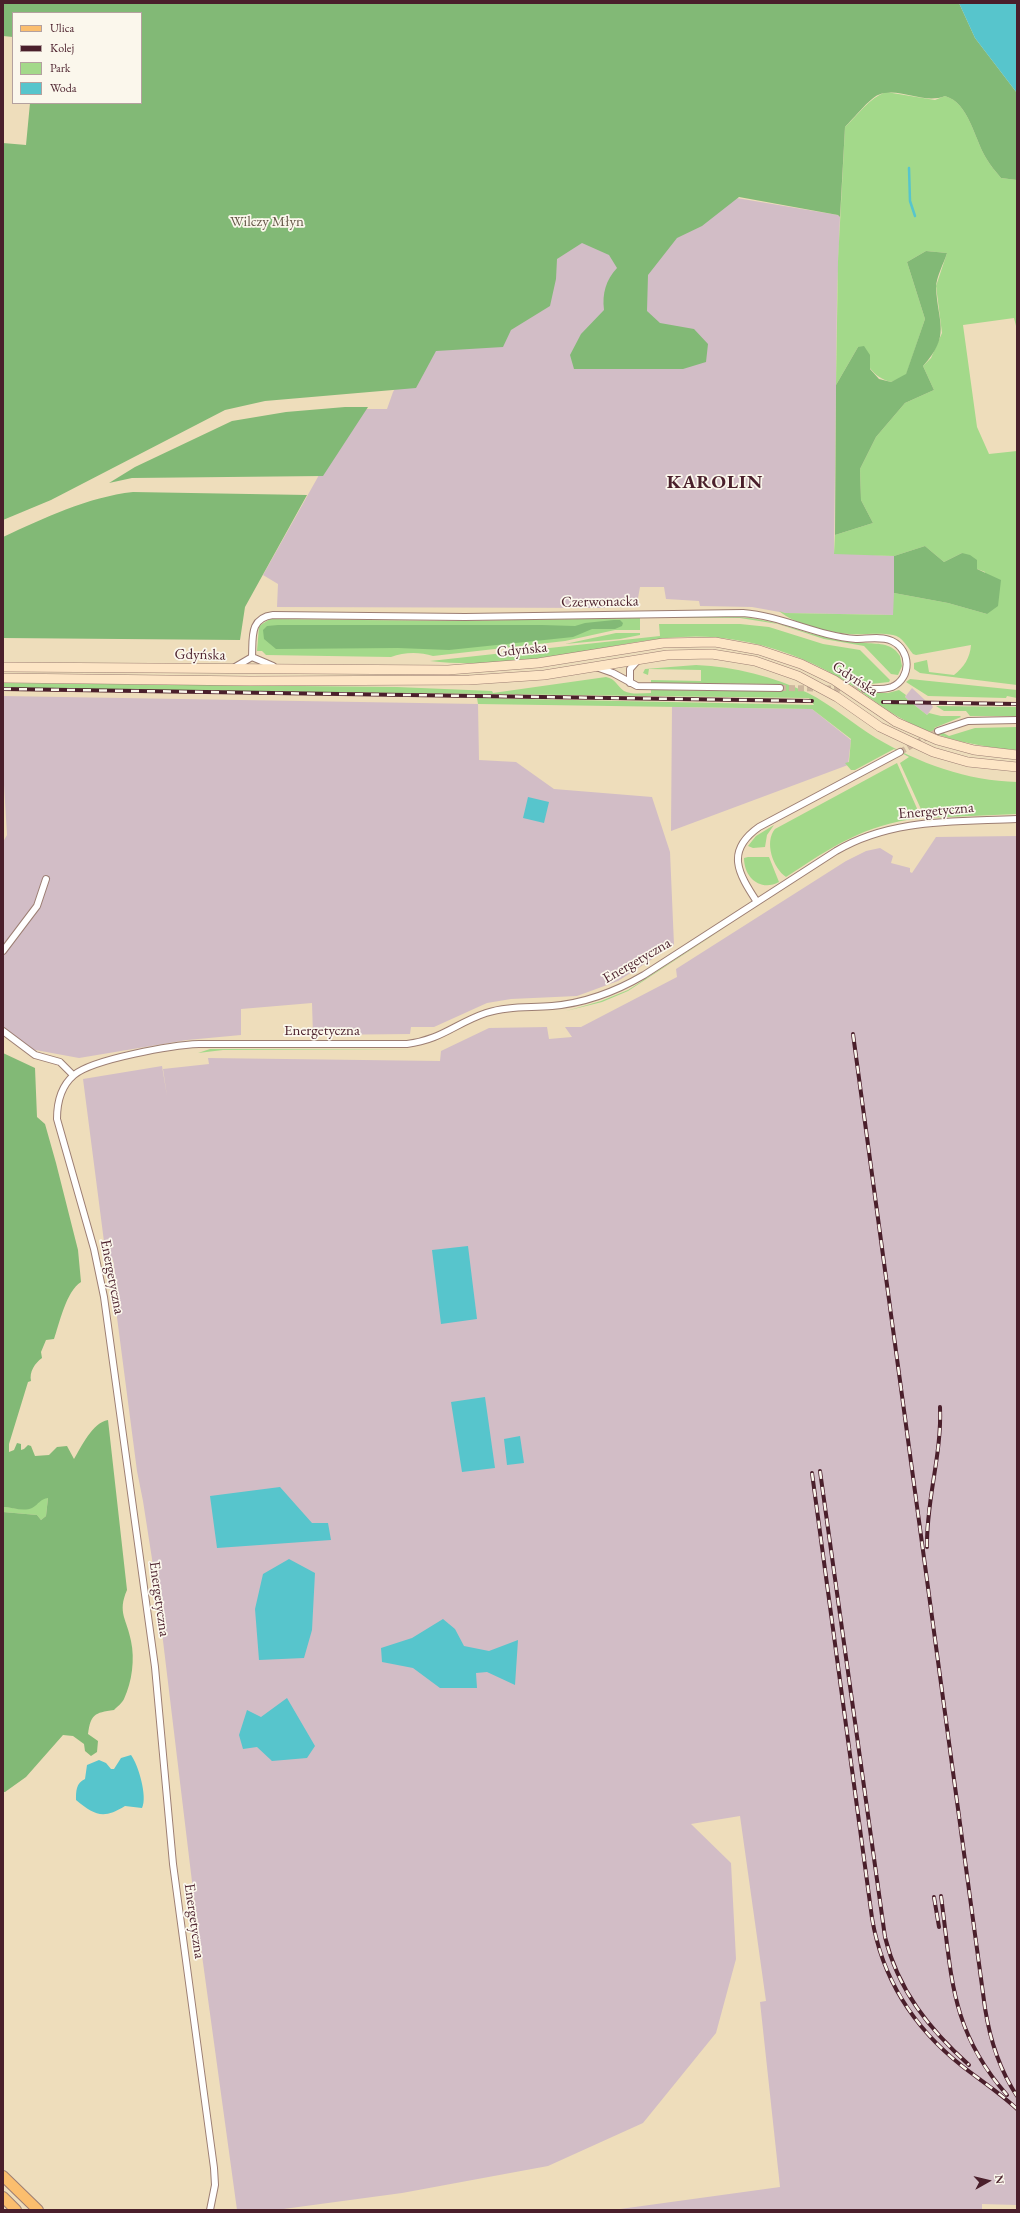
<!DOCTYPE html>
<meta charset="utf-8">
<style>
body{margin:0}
#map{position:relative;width:1020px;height:2213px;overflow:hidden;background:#edb;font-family:"EB Garamond",serif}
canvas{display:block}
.frame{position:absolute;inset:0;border:4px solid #4a1f2b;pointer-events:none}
.legend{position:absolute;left:12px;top:12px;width:130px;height:92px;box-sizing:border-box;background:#fbf7ec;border:1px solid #b4a19f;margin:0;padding:5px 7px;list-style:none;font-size:12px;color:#4a1f2b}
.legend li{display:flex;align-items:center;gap:8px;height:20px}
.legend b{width:20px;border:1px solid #b4a19f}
.north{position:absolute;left:968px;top:2161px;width:40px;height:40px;-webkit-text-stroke:3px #fbf7ec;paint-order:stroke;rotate:82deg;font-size:11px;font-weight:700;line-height:16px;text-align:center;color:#4a1f2b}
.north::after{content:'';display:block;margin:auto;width:14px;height:18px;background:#4a1f2b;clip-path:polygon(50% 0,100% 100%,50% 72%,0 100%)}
</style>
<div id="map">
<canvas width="1020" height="2213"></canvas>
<div class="frame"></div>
<ul class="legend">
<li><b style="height:5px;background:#fbbe6e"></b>Ulica</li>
<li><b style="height:5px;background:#4a1f2b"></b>Kolej</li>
<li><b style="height:11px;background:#a3d98a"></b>Park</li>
<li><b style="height:11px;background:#57c5cc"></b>Woda</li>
</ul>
<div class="north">N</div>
</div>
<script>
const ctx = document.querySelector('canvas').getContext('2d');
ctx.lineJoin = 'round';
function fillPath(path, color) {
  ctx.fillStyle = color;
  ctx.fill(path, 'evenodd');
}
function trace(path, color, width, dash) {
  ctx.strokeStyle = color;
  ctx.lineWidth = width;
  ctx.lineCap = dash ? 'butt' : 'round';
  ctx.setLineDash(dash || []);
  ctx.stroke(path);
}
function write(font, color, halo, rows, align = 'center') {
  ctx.font = font + ' "EB Garamond",serif';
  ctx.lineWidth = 3.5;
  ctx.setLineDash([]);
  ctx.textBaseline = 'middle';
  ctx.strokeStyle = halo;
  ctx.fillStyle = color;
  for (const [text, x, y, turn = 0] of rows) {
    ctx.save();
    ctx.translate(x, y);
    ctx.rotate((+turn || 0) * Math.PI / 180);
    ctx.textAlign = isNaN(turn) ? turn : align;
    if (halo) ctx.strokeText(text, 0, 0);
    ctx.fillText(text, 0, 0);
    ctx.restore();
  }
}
fillPath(new Path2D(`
 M516 183 653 184 838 215 840 217 837 298 834 553 894 556V615L785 613 752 607 700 606 699 601 666 599 664 587H640L638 598 606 599 605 608 277 607 278 584 263 575 356 409H387L393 392Z
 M912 688 926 701H936V704H931L933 707 927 715 913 704H906V701H909L905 697Z
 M3 696 478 704 479 760 516 762 554 789 652 797 670 852 674 945 618 981 577 996 511 999 487 1003 434 1027H411L410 1034 313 1035 312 1003 241 1009V1035L187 1040 79 1058 30 1049 3 1026V842L7 835 3 768Z
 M672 707 812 709 851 740 848 765 671 831Z
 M1017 836V2205L982 2204V2210H613L780 2187 760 2002 766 2001 740 1816 691 1824 731 1863 736 1959 716 2033 643 2123 548 2166 402 2193 276 2210H237L193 1890 157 1591 143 1501 137 1471 112 1279 115 1275 113 1260 106 1257 83 1079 162 1066 167 1096 163 1069 209 1064 208 1058 440 1061 441 1051 489 1028 547 1027 549 1039 572 1037 565 1027H581L677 977 676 969 846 861 866 851 880 848 893 856 891 863 910 868V872L912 873 936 837Z`), '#d2bdc6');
fillPath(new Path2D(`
 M886 92 935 100 945 96C969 103 974 138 986 158 990 165 996 172 1001 178L1017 180V330L1014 318 963 325 977 427 989 454 1017 451V685L920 673 914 669V663L927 660 929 672 954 675C964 667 970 658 971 645L916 655 913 654C907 647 903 637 893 635 880 632 863 635 849 634 828 632 796 625 779 611L785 613 893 615 894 593 948 603 987 614 985 572 977 569 962 553 944 562 925 546 894 556 834 554 835 535 873 523 861 500 860 469 876 437 905 403 934 390 923 366 931 358 942 333 936 286 947 253 926 251 907 262 925 319 906 375 891 382C872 377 866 363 858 347L836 385 838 261 845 127C858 115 869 98 886 92Z
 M740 617C784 620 822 643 866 643 880 644 892 643 900 656L902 666 898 675 891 674 864 646 824 639 778 624 740 618H658Z
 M640 618V630H615L565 641 433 656C420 652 404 652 391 657L266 655 262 651H257L259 626 270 619 454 621Z
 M659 624H740L769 627 823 644 860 650 890 680 889 682 862 685 868 693H888L899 690 906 695 905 697 909 701H882L884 704H913L927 715 929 713 941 716H960L961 717 934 728 949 736 975 728 1017 727V750C980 747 944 740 910 723 885 711 864 692 840 678 808 659 773 646 736 640 683 630 633 643 580 652 531 660 479 667 430 661L660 636Z
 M616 633H640V635L620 639 565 644Z
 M696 665C736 667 772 676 808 693 832 705 853 724 876 738 918 763 968 781 1017 782V814L925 818 900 763 909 757 894 749 855 770H851L845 763 849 762 851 739 812 709 478 704 477 698 814 705 809 698 3 688V683L397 687 492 691 493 693 606 677C616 679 617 686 624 691 632 695 642 693 651 693V690L782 691 777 684 651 683V680L701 681V670L649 669 648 675 643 673 645 669Z
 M910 679 1017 690V698L1007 696 1006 698 928 696 906 682Z
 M936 706 1017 707V716H970L966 711H944Z
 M897 763 919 813 920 818C863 825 832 847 786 877 773 868 764 842 775 829Z
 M774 825 767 835 765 847 753 848 748 846 756 836Z
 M748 857H769L779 882C761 892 744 878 744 858Z
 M729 925 628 991 602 1002 566 1011 601 1001 628 990Z
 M210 1049H420L223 1050 198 1053Z
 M42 1498H48L46 1516 41 1520 37 1515 3 1512V1507C19 1508 30 1513 42 1498Z`), '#a3d98a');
fillPath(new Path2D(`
 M3 3H959L975 38 1017 93V180L1001 178C996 172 990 165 986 158 974 138 969 103 945 96 923 105 899 86 878 95 870 98 853 119 845 127L840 217 838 215 739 197 702 226 677 238 648 275 647 311 660 323 694 329 708 344 706 362 683 369H574L570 355 581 334 604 310C602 293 606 280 617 268L609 255 582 243 557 259 556 279 550 306 511 330 503 347 436 351 416 388 265 401 225 410 51 500 3 520V143L26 145 30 103H141V13H13V37L3 36Z
 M926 251 947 253C944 263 936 277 936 288 938 324 951 335 923 366L934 390 905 403 876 437 860 469 861 500 873 523 835 535 836 385 858 347 864 346 870 355V369L879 379 891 382 906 374 925 319 907 262Z
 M345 407H368L323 476 132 478 109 483 135 467 232 421 286 412Z
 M133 492 307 495 245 607 240 640 3 638V537C44 518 88 497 133 492Z
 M925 546 944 562 962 553 970 555 977 560V569L1001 580 998 606 987 614 948 603 894 593V556Z
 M614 620H620L623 623 622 626 615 629H592L573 637 449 650 398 648 276 649 264 639 263 630 267 626 278 625H542L575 626 585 623Z
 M3 1053 35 1068 37 1117 45 1124 56 1163 78 1250 81 1282C66 1291 59 1325 54 1339L46 1340 41 1352 42 1358C35 1363 29 1372 31 1381L28 1382 9 1444V1452L14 1450 17 1443 21 1444V1450L24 1449 28 1445 31 1446 35 1456 49 1455 57 1447 67 1446 74 1459C82 1446 92 1423 108 1420L127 1590C117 1613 127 1619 131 1641 135 1659 132 1682 124 1699 122 1703 117 1707 114 1710 94 1713 91 1714 88 1734L98 1741 97 1752 91 1756 85 1751 84 1744 73 1736 63 1735 26 1777 5 1792H3V1512L37 1515 41 1520 46 1516 48 1498C40 1499 39 1504 32 1508 23 1512 12 1507 3 1507Z`), '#82b976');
fillPath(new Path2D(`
 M959 3H1017V93L975 38Z
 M528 797 549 802 544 823 523 818Z
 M468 1246 477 1319 441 1324 432 1250Z
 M485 1397 495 1468 462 1472 451 1402Z
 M520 1436 524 1463 507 1465 504 1439Z
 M280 1487 312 1523H328L331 1540 217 1548 210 1496Z
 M289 1559 315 1573 312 1630 304 1658 259 1660 255 1609 263 1574Z
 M443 1619 455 1629 464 1646 489 1651 518 1640 515 1685 487 1672 476 1673 477 1688H440L413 1668 382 1662 381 1648 412 1638Z
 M287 1698 315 1746 307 1758 272 1761 257 1747 243 1749 239 1735 247 1710 261 1717Z
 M131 1755C138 1764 148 1797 142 1808L125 1806C104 1819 95 1816 76 1800 76 1791 76 1783 85 1779L87 1765 99 1760 106 1763 111 1769H114L121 1758Z`), '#57c5cc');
trace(new Path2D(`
 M909 168 910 201 915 216`), '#57c5cc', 2.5);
trace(new Path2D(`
 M780 688 865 689
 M900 752 938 731`), '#cdb79e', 6, [6, 3]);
const street = new Path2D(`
 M252 657C253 638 249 618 273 615L465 617 743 613C782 616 817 636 856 639 867 639 882 636 892 641 911 650 912 678 892 687 884 690 874 689 865 689
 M252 657 273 666
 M235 667 252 657
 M596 667 613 673 637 686 780 688
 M630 683V669L638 660
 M938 731 968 721 1017 720
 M757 902C738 873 725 851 759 827L900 752
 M3 951 37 906 46 879
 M3 1031 35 1055 60 1062 73 1075
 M210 2210 215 2185 214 2168 173 1864 155 1667 104 1297 94 1249 57 1119C57 1102 61 1086 74 1075 93 1059 173 1045 199 1044H407C441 1040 456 1023 486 1013 507 1006 530 1008 552 1006 586 1003 615 992 644 975L836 851C892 818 955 822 1017 819`);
const secondary = new Path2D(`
 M3 667 448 670 538 663 663 643 715 642 759 650 801 664 834 680 896 722 937 740 974 750 1017 755
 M3 678 250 681 469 680 544 675 667 655 712 654 755 661 798 676 837 697 880 727 933 752 968 762 1017 767`);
const primary = new Path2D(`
 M3 2176 38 2210
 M3 2197 16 2210`);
trace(street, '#9c7e73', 8);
trace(secondary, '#9c7e73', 10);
trace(primary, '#9c7e73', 12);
trace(street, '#fff', 6);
trace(secondary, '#fde5c5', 9);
trace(primary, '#fbbe6e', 10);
const rail = new Path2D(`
 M3 689 812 701
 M883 702 1017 704
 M853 1034 985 2008C990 2040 999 2069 1017 2096
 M820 1471 885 1937C898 1990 929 2029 969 2065
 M812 1473 872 1918C882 1978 914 2028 962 2066 980 2080 1000 2093 1017 2109
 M927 1547C926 1500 942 1455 940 1407
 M941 1896C952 1977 950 2030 1007 2095
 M934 1897 939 1927`);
trace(rail, '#4a1f2b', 4);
trace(rail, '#fbf7ec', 2.5, [8]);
write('15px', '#655748', '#fbf7ec', [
 ["Wilczy Młyn",267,222]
]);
write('15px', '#4a1f2b', '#fbf7ec', [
 ["Czerwonacka",600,602,-1],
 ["Gdyńska",522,650,-6],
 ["Gdyńska",200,655,1],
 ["Gdyńska",855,679,33],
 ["Energetyczna",936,811,-5],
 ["Energetyczna",637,961,-30],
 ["Energetyczna",322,1031],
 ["Energetyczna",112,1277,79],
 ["Energetyczna",159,1599,82],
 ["Energetyczna",194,1921,82]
]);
ctx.letterSpacing = '1px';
write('bold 19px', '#4a1f2b', '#fbf7ec', [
 ["KAROLIN",715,483]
]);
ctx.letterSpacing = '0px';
</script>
